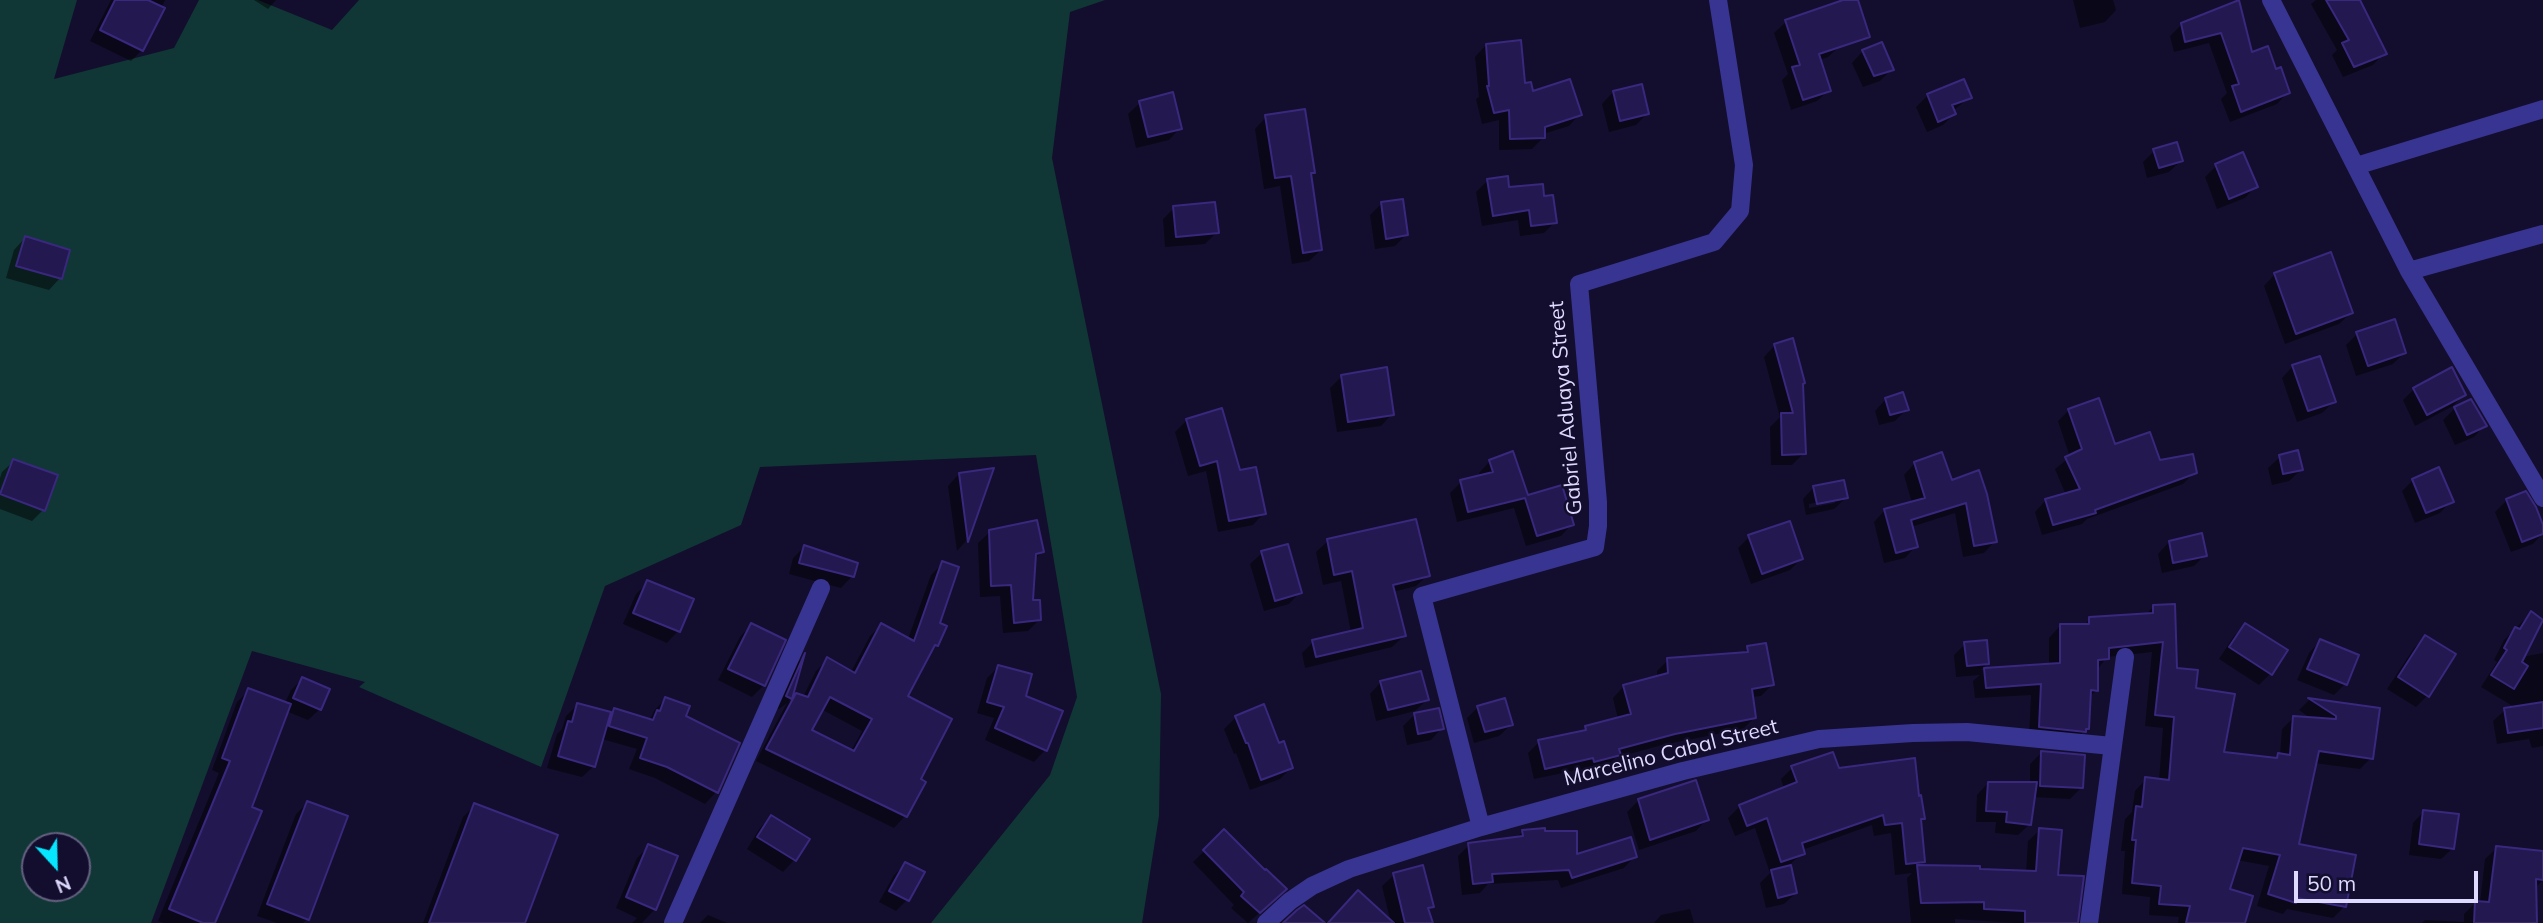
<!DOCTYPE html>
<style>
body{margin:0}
#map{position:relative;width:2543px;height:923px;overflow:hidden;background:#130e2d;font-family:Mulish,sans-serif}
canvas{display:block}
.north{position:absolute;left:21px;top:832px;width:70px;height:70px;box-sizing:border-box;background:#130e2d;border:2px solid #646081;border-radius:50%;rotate:158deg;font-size:19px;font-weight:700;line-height:28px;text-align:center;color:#dedaff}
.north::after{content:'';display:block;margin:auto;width:24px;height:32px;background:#06e6ff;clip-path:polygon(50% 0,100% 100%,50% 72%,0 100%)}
.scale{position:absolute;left:2294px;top:871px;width:184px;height:32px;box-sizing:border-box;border:4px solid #dedaff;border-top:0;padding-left:9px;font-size:21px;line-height:24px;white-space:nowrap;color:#dedaff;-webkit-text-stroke:5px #130e2d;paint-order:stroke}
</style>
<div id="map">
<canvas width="2543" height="923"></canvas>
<div class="north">N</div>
<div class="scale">50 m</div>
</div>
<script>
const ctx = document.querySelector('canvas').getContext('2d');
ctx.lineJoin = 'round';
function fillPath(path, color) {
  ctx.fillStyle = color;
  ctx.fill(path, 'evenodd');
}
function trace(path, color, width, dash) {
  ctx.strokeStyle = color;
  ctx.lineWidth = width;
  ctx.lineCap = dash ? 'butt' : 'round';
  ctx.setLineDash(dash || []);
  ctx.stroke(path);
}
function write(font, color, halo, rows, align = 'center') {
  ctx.font = font + ' Mulish,sans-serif';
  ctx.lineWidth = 5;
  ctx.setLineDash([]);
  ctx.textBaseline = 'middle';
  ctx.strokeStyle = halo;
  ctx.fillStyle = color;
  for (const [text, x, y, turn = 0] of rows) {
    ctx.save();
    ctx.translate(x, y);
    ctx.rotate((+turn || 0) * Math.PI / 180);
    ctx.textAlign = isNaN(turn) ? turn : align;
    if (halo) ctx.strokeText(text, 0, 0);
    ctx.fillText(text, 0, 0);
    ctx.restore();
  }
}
fillPath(new Path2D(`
 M0 0H77L54 79 174 48 199 0H258L332 30 359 0H1105L1070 12 1052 158 1161 694 1159 816 1142 923H931L1050 775 1077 697 1036 455 760 467 741 525 605 586 541 767 359 687 365 682 252 651 151 923H0ZM35 846H77V888H35Z`), '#103736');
fillPath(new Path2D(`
 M111 0H165L142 50 131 61 90 41Z
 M254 0H276L268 9Z
 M2073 0H2113L2116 10 2105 22 2080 28Z
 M2316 0H2361L2359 3 2384 53 2373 65 2343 77 2332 55 2337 50 2311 4Z
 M2237 2 2251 54 2275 71 2288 92 2277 104 2230 122 2221 99 2227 93 2209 43 2174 52 2170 36 2182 24Z
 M1826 8 1840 46 1828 57 1819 60 1829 90 1817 101 1791 110 1782 80 1788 74 1774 33 1786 22Z
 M1486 45 1531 93 1580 114 1569 126 1543 134V138L1532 149 1499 150V120L1482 124 1476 99 1479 97 1475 57Z
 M1863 51 1891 70 1880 81 1863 87 1852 63Z
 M1613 92 1647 114 1636 125 1609 132 1602 104Z
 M1928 95 1970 97 1953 111 1954 114 1943 125 1927 132 1916 107Z
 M1140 103 1180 128 1169 140 1136 148 1128 114Z
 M1266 117 1313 172 1310 175 1321 250 1309 261 1292 264 1280 186 1264 189 1255 129Z
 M2154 151 2181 161 2169 172 2147 178 2143 162Z
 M2216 166 2256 186 2245 198 2217 209 2205 177Z
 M1487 181 1542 198 1555 222 1544 233 1520 236 1518 220 1482 226 1476 192Z
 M1381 204 1406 235 1395 246 1375 249 1370 215Z
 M1174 208 1217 232 1205 244 1165 247 1163 219Z
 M25 238 60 278 49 290 6 278 14 250Z
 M2275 274 2351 313 2339 324 2285 344 2264 286Z
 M2357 334 2404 353 2393 364 2356 376 2346 345Z
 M1775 345 1802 384 1804 453 1792 465H1771L1770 427 1780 417 1764 357Z
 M2293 366 2334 402 2322 413 2297 422 2282 378Z
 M1342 376 1392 414 1381 426 1337 432 1330 388Z
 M2414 389 2464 394 2453 406 2415 426 2403 400Z
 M1886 399 1907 409 1895 421 1879 425 1875 411Z
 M2470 401 2485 425 2474 437 2455 445 2443 420 2455 408Z
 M2069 410 2114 446 2195 472 2183 484 2087 519 2082 524 2042 535 2035 512 2046 500 2066 495 2055 469 2070 457 2058 421Z
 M1187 420 1239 472 1264 513 1253 525 1218 532 1206 471 1188 476 1175 432Z
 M2280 457 2301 470 2289 481 2272 485 2268 468Z
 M14 461 43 510 32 521 0 509V478L2 472Z
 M1490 461 1527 497 1572 524 1561 536 1526 546 1514 508 1457 522 1450 493 1461 482 1480 477 1479 473Z
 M1915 463 1951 482 1995 541 1984 553 1963 557 1955 513 1911 527 1916 546 1905 558 1884 563 1874 522 1885 510 1912 503 1904 475Z
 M991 470 966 541 957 551 948 486 959 474Z
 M2413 480 2451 501 2440 513 2415 523 2402 491Z
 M1814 487 1846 498 1834 509 1806 515 1803 499ZM1835 499V503L1809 508V504Z
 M2507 500 2543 530V533L2533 544 2511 552 2495 512Z
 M990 532 1042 552 1033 561 1031 602 1039 620 1028 631 1003 633 1000 596 980 597 978 543Z
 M1749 537 1801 559 1790 570 1751 584 1738 548Z
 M1328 541 1428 575 1416 586 1393 592 1404 636 1392 647 1305 668 1302 653 1313 642 1351 632 1341 581 1323 585 1316 552Z
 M2169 542 2205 555 2194 566 2162 573 2158 554Z
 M804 547 852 576 841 588 789 574 793 558Z
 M1262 553 1300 592 1289 604 1264 611 1250 564Z
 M943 563 937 645 929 653 906 696 918 779 924 782 905 816 894 828 756 761 787 703 779 709 776 708 794 667 801 659 789 702 797 695 803 697 816 671 827 660 851 672 870 636 881 625 908 639 931 575ZM821 709 862 731 851 751 810 731Z
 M648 582 678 631 667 643 623 624 636 594Z
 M2154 606 2176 669 2195 689 2222 754 2274 759 2280 755 2282 729 2293 718 2312 719 2299 710 2309 700 2378 710 2371 758 2360 769 2314 763 2297 845 2345 906 2333 918 2287 909 2283 914 2257 906 2269 866 2237 860 2228 891 2243 923H2178L2179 917 2149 915 2150 897 2122 894 2125 851H2121L2125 819 2132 812 2135 791 2146 779 2159 781 2163 728 2145 726 2152 652 2107 657 2097 670V690L2089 697 2087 728 2073 743 2029 738 2031 695 1975 698 1973 681 1980 675 1956 677 1954 655 1965 644 1988 663 1981 670 2049 665V638L2060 626H2083L2090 619 2145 615Z
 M2531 613 2522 657 2543 653V746L2532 748 2529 739 2497 744 2493 721 2505 710 2516 708 2481 687 2497 662 2494 660 2504 640Z
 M751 625 764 685 752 697 718 680 740 637Z
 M2245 625 2270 674 2259 685 2219 659 2234 636Z
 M2426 637 2427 696 2416 707 2387 689 2414 648Z
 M2320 641 2345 684 2334 695 2297 680 2309 653Z
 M1748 648 1773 684 1761 696 1751 697 1754 718 1743 729 1662 745 1615 758 1607 766 1583 772 1582 769 1534 779 1528 753 1539 742 1581 732 1586 728 1618 719 1613 698 1624 686 1657 678V671L1668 660 1742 654Z
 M999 666 1024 697 1061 712 1045 750 1034 762 985 740 994 718 977 713 987 678Z
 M302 679 320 709 308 720 286 711 250 808 214 923H164L158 921 219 773 212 770 237 702 249 690 285 703 291 690Z
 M1381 682 1427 700 1415 711 1376 721 1370 694Z
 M665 699 684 716 738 744 716 792 705 804 655 778 629 769 637 749 602 739 594 766 582 777 547 768 557 734 562 729 566 716 577 705 612 713 615 710 649 721 654 711Z
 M1478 707 1511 725 1499 736 1474 743 1467 718Z
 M1414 715 1442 728 1431 740 1407 745 1403 726Z
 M1236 717 1278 745 1291 768 1280 779 1250 790 1236 753 1234 754 1224 729Z
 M2042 752 2082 787 2070 799 2033 797 2030 824 2018 835 1995 833 1996 822H1976L1977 795 1988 783 2030 784V764Z
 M1792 768 1837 770 1917 798 1923 818 1919 822 1923 862 1918 867 2026 873 2028 841 2040 830 2056 877 2076 923H2015L1955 919V923H1911L1907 878 1912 873 1895 875 1891 833 1874 836 1872 825 1802 850 1803 853 1789 865 1796 893 1784 904 1766 908 1760 883 1770 873 1755 828 1735 836 1728 818 1740 806 1784 789 1781 779Z
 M1639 800 1707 819 1696 831 1639 850 1627 812Z
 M307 803V919L303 923H277L257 916 296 814Z
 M475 805 523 923H423L463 817Z
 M2424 811 2453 848 2441 859 2409 855 2413 823Z
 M771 817 808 839 794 860 783 872 747 849 760 828Z
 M1523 831 1575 857 1635 856 1624 868 1561 888 1558 880 1488 884 1480 893 1462 895 1458 856 1469 845 1516 838Z
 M1224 832 1273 901 1248 923 1231 908 1234 905 1193 862Z
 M649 846 655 909 642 923H632L637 918 616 908 637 858Z
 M2497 848 2543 853V880L2535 888V923H2422L2425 920 2464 922V914L2476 902 2480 903 2485 859Z
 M905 864 907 900 896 911 879 902 894 875Z
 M1394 875 1432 906 1427 911 1431 923H1391L1382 886Z
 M1690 909 1694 923H1654L1661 915Z
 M708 915 727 923H700Z`), '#0007');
const building = new Path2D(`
 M115 0H148L165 8 143 51 100 30Z
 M1843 0H1858L1870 37 1819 54 1831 91 1803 100 1792 67 1800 65 1785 20Z
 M2239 0 2252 52 2268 46 2276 69 2281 67 2290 93 2241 112 2232 86 2239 84 2221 33 2185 42 2181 23Z
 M2326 0H2360L2387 54 2354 67 2342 43 2349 40Z
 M1521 40 1525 83 1531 82 1533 91 1570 79 1582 115 1545 127V138L1510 139 1509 110 1494 113 1487 86H1489L1486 44Z
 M1882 42 1894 70 1874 76 1862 50Z
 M1964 79 1972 98 1952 105 1956 114 1938 122 1927 94Z
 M1642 84 1649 114 1620 121 1613 91Z
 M1173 92 1182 129 1148 137 1139 101Z
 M1305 109 1315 173H1311L1322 250 1303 253 1291 176 1275 178 1265 115Z
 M2177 142 2183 161 2159 168 2153 149Z
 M2243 152 2258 187 2229 199 2215 164Z
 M1508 176 1509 187 1543 184 1544 196 1553 195 1557 223 1531 226 1529 210 1493 216 1487 179Z
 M1403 199 1408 235 1386 239 1381 202Z
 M1215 202 1219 233 1176 237 1173 206Z
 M25 236 70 250 62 279 16 266Z
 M2331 252 2353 313 2296 334 2274 273Z
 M2395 319 2406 353 2368 366 2356 332Z
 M1793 338 1805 383 1803 384 1806 454 1782 455 1781 413H1793L1774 344Z
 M2320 356 2336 402 2308 411 2292 365Z
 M1387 367 1394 415 1348 422 1341 375Z
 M2452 367 2466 395 2427 415 2413 388Z
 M1903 392 1909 410 1890 415 1885 398Z
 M2099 398 2115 444 2150 432 2160 460 2193 454 2197 473 2095 510 2096 513 2053 525 2045 499 2080 489 2065 457 2082 449 2068 409Z
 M2471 399 2487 426 2467 435 2454 407Z
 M1222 408 1240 470 1256 467 1266 514 1229 521 1217 461 1200 466 1186 419Z
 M2298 450 2303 470 2283 474 2279 455Z
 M1513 451 1528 495 1562 485 1574 525 1537 536 1525 498 1468 512 1460 480 1493 472 1489 460Z
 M1942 452 1952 480 1979 470 1987 494 1997 542 1974 546 1966 503 1911 520 1918 547 1896 553 1884 509 1925 498 1914 462Z
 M13 459 58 475 45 511 0 494Z
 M2439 467 2454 502 2426 513 2412 479Z
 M994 468 968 542 959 473Z
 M1844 480 1848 498 1817 504 1813 486Z
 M2526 491 2536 507 2543 525V534L2522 542 2506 499Z
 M1416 519 1430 576 1393 585 1406 636 1316 657 1312 640 1363 628 1352 571 1334 575 1327 539Z
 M1037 520 1044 552 1036 554 1033 600H1040L1041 620 1014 623 1011 585 991 586 989 530Z
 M1790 521 1803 559 1762 574 1748 535Z
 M2202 533 2207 556 2173 563 2169 541Z
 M1288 544 1302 593 1275 601 1261 551Z
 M804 545 858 563 854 577 799 563Z
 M942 561 959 567 940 623 947 626 938 646 935 645 908 696 952 719 921 779 926 782 907 817 766 749 796 693 808 697 827 657 855 673 881 623 914 641ZM830 697 872 719 854 751 812 730Z
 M647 580 694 599 680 632 633 613Z
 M2175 604 2177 668 2198 670 2196 688 2235 694 2224 752 2277 758 2278 753 2290 755 2293 716 2336 719V716L2308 698 2380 708 2373 759 2319 751 2299 844 2356 855 2346 907 2297 898 2296 903 2268 894 2280 855 2243 848 2230 889 2253 896 2245 923H2186L2190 906 2159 904 2161 886 2132 883 2136 840H2132L2136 806 2142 807 2145 777 2169 780 2174 717 2155 715 2163 642 2109 648V659L2098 660V691L2091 690 2089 729H2086V732L2039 727 2041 684 1986 688 1984 668 2060 663V624H2089V617L2153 613V605Z
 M2531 611 2543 620 2522 662 2528 666 2514 689 2491 675 2507 650 2504 648 2515 627 2520 629Z
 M751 623 786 640 765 686 728 669Z
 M2245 623 2288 650 2272 675 2229 647Z
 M2425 635 2456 654 2429 697 2398 677Z
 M2320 639 2359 655 2347 685 2307 669Z
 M1987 640 1989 664 1967 666 1964 642Z
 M1766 643 1774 685 1752 689 1756 718 1675 734 1619 749 1621 755 1594 762 1593 758 1545 769 1538 740 1586 730 1585 726 1631 714 1623 685 1668 673 1667 658 1748 652 1747 646Z
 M805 653 792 699 786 696Z
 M998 665 1032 674 1026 696 1063 711 1047 751 995 728 1004 707 987 702Z
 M1421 671 1429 700 1388 710 1380 681Z
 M302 677 330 689 321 710 293 698Z
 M248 688 291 704 252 807 262 811 215 923H203L169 909 230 761 222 758Z
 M665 697 690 706 686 716 740 743 718 793 667 767 640 758 647 738 609 726 614 708 653 720 657 710 660 711Z
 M1505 698 1513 725 1485 732 1477 706Z
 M2543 702V728L2508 733 2504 708Z
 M577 703 611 712 595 767 558 756 568 721 572 722Z
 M1264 704 1279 743 1284 741 1293 768 1261 780 1248 743H1246L1235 716Z
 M1439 708 1444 729 1418 734 1414 713Z
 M2041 751 2085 755 2083 788 2040 786Z
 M1833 752 1839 768 1915 758 1919 796 1921 795 1925 819H1921L1925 862 1906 864 1902 823 1885 825 1883 815 1802 843 1805 854 1781 862 1767 818 1747 826 1739 805 1797 782 1791 766Z
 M1696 780 1709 820 1650 840 1638 799Z
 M1988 782H2037L2031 825 2006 822 2007 812 1986 811Z
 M307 801 348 816 309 920 267 904Z
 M474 803 558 835 525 923H429Z
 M2423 810 2459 814 2454 849 2419 844Z
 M771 815 810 839 796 861 757 837Z
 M1545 828V831H1577V854L1631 837 1637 857 1572 878 1569 870 1492 874 1493 882 1473 884 1468 843 1523 836 1522 830Z
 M2039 828 2062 830 2058 875 2084 876 2078 923H2025V911L1984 909V902L1921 903 1917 865 1980 866V869L2036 871Z
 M1224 829 1265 870 1266 869 1287 889 1260 913 1241 896 1244 892 1203 850Z
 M648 844 678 856 656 910 626 897Z
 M2496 846 2543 851V880L2536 879 2537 923H2474L2475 901 2489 902Z
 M905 862 925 872 909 901 889 891Z
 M1423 865 1434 907 1428 908 1433 923H1405L1393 873Z
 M1791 865 1797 893 1778 898 1771 870Z
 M1358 890 1394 923H1328Z
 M1304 905 1325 923H1283L1297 910Z`);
fillPath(building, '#231850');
trace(building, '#39287e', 2);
trace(new Path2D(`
 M2271 0 2409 271 2543 498
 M2356 166 2543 109
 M2409 271 2543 234
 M1481 827 1422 596 1595 547 1598 526V502L1579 284 1714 242 1740 211 1744 165 1718 0
 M673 923 821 588
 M1266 923 1290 901 1312 886 1349 869 1481 827 1683 771 1819 739 1913 733 1967 732 2112 746
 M2089 923 2125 657`), '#383491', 18);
write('21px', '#dedaff', '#130e2d', [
 ["Gabriel Aduaya Street",1566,408,-95],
 ["Marcelino Cabal Street",1671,753,-14]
]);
</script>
